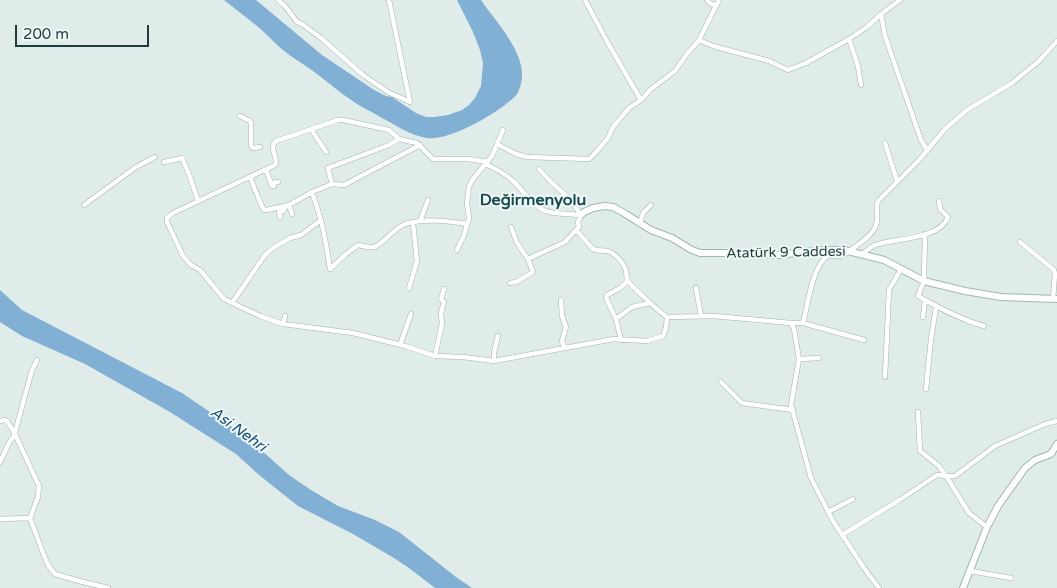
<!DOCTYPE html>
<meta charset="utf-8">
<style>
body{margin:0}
#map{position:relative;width:1057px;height:588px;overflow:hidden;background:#dfecea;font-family:"Varela Round",sans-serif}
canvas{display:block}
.scale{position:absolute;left:15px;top:25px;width:134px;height:22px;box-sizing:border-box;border:2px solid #1f3c3d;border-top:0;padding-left:6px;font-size:15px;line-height:18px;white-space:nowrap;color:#1f3c3d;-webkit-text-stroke:4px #f0f8f6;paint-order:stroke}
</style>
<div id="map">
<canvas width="1057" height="588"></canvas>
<div class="scale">200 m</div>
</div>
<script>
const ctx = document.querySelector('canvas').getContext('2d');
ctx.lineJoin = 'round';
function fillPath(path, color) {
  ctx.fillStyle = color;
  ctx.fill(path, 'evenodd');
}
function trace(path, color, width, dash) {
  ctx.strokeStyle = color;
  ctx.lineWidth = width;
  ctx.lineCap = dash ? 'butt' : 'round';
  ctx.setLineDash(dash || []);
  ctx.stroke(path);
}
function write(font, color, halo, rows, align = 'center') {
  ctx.font = font + ' "Varela Round",sans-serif';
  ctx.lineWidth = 4;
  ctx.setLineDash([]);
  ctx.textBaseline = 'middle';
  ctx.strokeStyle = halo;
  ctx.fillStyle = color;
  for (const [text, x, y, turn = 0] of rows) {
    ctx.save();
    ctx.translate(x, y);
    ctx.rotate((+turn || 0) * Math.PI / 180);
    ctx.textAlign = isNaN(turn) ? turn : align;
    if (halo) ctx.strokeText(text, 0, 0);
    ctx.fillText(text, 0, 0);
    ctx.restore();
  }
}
fillPath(new Path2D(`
 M224 0H256L322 55 374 90 386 96 392 97 416 113 426 117H434L448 115 462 110 469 105 475 98 481 86 483 63 480 50 473 32 457 0H481C497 24 533 59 519 90 517 96 511 100 506 104 490 117 448 141 427 138 411 136 396 125 382 118 376 114 369 111 362 107 345 97 329 83 313 71 305 65 296 60 288 54 277 46 268 35 257 26 246 17 235 9 224 0Z
 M0 290 22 310 182 393 235 429 259 448 289 475 311 490 338 506 375 520 399 532 456 577 472 588H435L409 568 394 558 353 534 298 506 259 475 236 454 170 412 85 364 22 336 0 322Z`), '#82b0d5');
const street = new Path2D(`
 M278 0 285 6 297 22 302 24 321 38 363 75 388 92 410 102 389 0
 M585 0 609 45 641 100
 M707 0 711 4 717 5
 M881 14 885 36 921 140 927 150
 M849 39 858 66 861 85
 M699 40 713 46 769 61 788 70 806 63 849 39 867 27 881 14 900 0
 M240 116 250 121 251 124V146L253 148 260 147
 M311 129 326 152
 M885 143 897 181
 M497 144 516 154 527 157 589 159 597 151 608 138 613 127 629 108 641 100 651 89 675 71 687 54 699 40 719 0
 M164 162 182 158 189 174 198 201
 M488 162 468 159H433L417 143 399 139 389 130 343 120H338L276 141C268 148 279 157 275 165L173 213 167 218V222L183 256 191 265 200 270 224 299 260 316 283 324 353 333 405 346 435 356 463 357 494 361 614 339 647 341 663 336 666 328 667 317
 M486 164C495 169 505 173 513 181 524 191 533 208 549 212 559 214 570 214 581 215
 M266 170 272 186H274L273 183 278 182
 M250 177 260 202 264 210H267L289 205 312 192 332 184 344 185 420 145
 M332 184 328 168 389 145 399 139
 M84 205 136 167 155 157
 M289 205 292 214
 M280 217 279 212 283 211 286 206
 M321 220 326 244 330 269 346 254 358 245C363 246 369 248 374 247 381 246 394 228 405 224 426 218 447 221 467 224
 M420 221 428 200
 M640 224 643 213 651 205
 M577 231 593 249C599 252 606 249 612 253 618 257 624 264 626 271 627 274 626 277 627 279 629 285 660 312 667 317L714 316 791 323H803C808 304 812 268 827 256H840L844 255C853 248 873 236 876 225 879 217 875 208 878 201L920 159 945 129 967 110 1012 83 1039 61 1057 41
 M925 234 924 281 918 296C939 308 961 320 984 326
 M1020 242 1054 270 1055 274 1053 299
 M457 250 464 235 469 218 467 203 469 186 473 179 492 156 503 130
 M862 254C866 251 871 247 875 245 895 238 940 240 948 217L940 209 939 201
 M528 259 565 242 579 227 578 222 581 215 570 199 552 183 539 169
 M628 281 620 288 607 295 606 298 616 319 632 307 650 303
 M510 283 516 282 533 272 528 259 517 243 511 227
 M409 288 417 261 413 223
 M696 288 701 316
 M561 300 562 316 566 327 562 341 564 347
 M232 303 265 255 273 248 290 238 301 235 321 220 312 192
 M923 317 925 300
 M616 319 621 340
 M791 323 794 329 799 359 791 405 811 478 833 521 864 568 879 588
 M803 323 864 340
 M283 324 285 316
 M400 345 411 314
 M435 356 442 324 441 313 444 302 441 299 444 289
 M799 359 819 358
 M494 361V352L498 336
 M885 377 889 290 901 269
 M721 382 742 403 749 404 793 410
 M926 389 931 339 936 307
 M0 421 5 420 7 421 15 434 39 486 38 497 30 518 43 553 48 565 55 574 79 581 108 588
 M0 462 10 441 14 436 32 370 37 360
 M946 476H955L995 446 1045 424 1057 421
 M946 476 969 513 987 527
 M828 512 853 499
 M0 519 30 518
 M842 535 901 499 937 475 946 476 939 466 920 451 918 412
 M970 571 1011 578`);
const secondary = new Path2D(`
 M581 215 584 212 593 208 605 206 613 207 624 213 651 230 672 238 692 250 700 253H750L778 255 822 250H844L884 260 924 281 965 291 1001 297 1057 299
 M963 588 987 527 998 506 1025 468 1035 460 1051 454 1057 444`);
trace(street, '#a2b4b3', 5.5);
trace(secondary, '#9db8b6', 8);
trace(street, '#fff', 4.5);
trace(secondary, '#fff', 6);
write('14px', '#1f3c3d', '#f0f8f6', [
 ["Atatürk 9 Caddesi",786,253,-1]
]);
write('italic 15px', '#154d7c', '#f0f8f6', [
 ["Asi Nehri",238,430,36]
]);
write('bold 16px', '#1a4d50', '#f0f8f6', [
 ["Değirmenyolu",533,201]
]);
</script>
